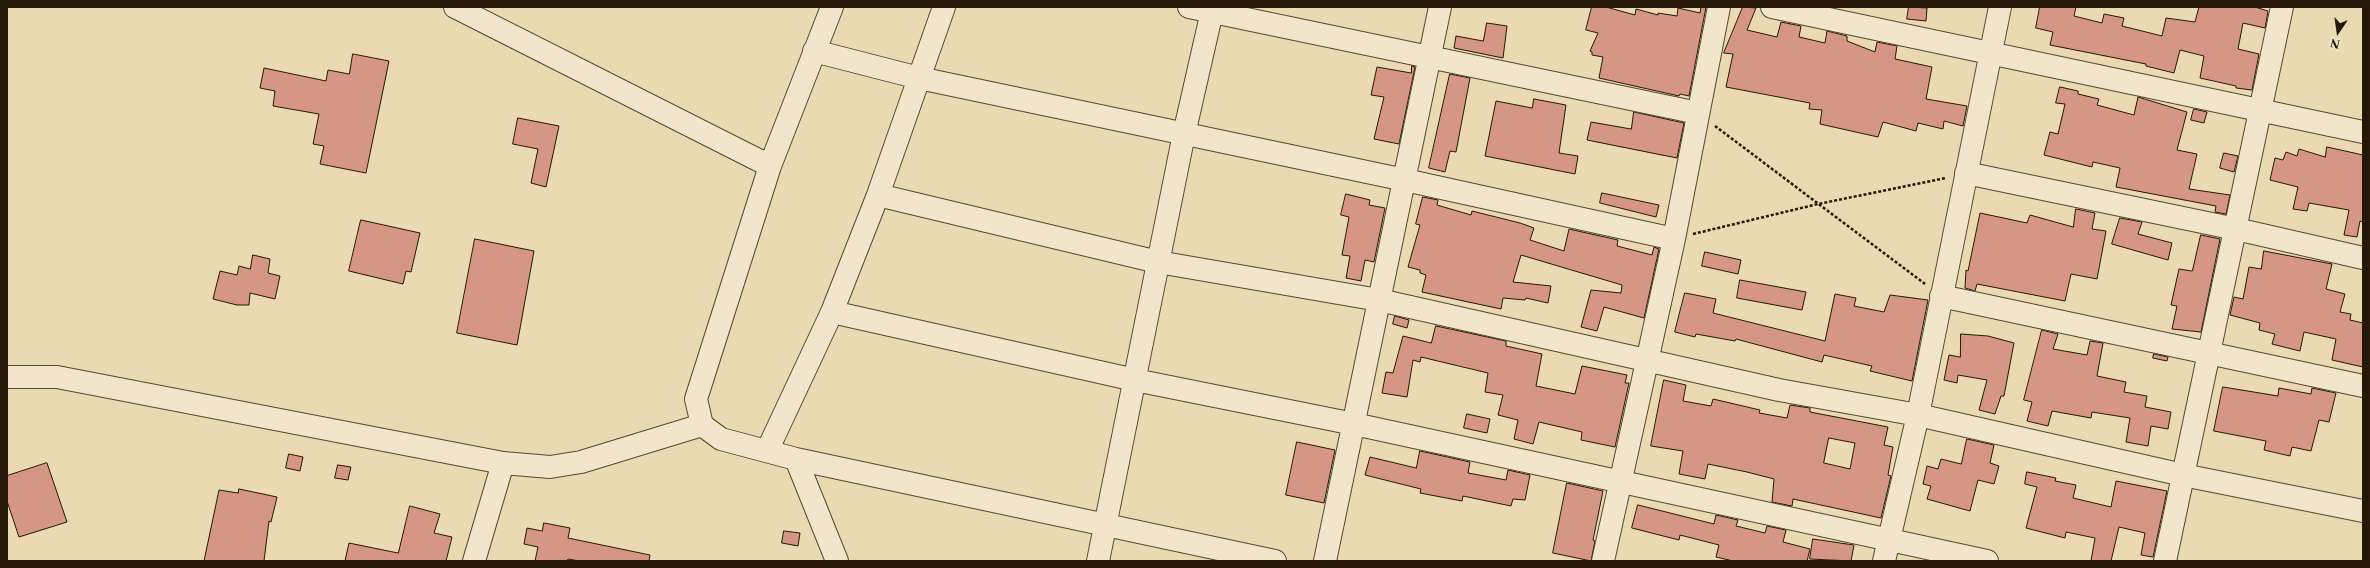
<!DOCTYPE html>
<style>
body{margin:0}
#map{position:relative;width:2370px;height:568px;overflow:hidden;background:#ead9b1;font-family:"Libre Caslon Text",serif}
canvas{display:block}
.frame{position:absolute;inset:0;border:8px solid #251706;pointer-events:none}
.north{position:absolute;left:2318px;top:12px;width:40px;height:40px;-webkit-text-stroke:3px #f1e6cc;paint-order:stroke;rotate:193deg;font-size:11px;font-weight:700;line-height:16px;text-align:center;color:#251706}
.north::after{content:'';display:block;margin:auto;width:14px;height:18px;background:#251706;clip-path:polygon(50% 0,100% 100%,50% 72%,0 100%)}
</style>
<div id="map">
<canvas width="2370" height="568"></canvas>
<div class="frame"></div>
<div class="north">N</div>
</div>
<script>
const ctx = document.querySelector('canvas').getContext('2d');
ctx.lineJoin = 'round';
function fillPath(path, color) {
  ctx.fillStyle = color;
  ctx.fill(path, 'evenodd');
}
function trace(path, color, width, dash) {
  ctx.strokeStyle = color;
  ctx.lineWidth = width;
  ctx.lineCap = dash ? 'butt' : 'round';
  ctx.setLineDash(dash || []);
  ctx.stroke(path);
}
const building = new Path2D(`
 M1592 7H1606L1635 15 1636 9 1658 15V13L1677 16 1678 8 1700 13 1701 7H1706L1689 96 1680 94 1679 96 1599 78 1603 57 1592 55V52L1590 51 1598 33 1586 30Z
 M1743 7 1756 8 1747 30 1777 37 1781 22 1801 26 1799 37 1825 43 1827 31 1847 36V41L1875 52 1877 42 1897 46 1895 59 1932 67 1926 99 1967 106 1963 126 1944 121 1943 129 1918 123 1916 131 1883 122 1878 137 1820 124 1822 110 1809 109 1810 103 1726 87 1733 54 1724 53Z
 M1909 7 1927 8 1926 21 1907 19Z
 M2040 7H2076L2074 16 2102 23 2104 14 2124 18 2122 26 2162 36 2166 18 2195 22 2199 7H2255L2268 11 2265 28 2243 23 2238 49 2259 54 2252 90 2236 88V86L2200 78 2204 56 2180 50 2174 73 2146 66V64L2050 45 2053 32 2036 28Z
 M1487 23 1507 26 1503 58 1454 48 1456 36 1483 41Z
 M353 54 389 61 366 173 320 164 324 146 313 144 319 114 273 106 275 91 260 88 264 68 326 81 328 70 349 74Z
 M1412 66 1415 67 1399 144 1374 139 1384 97 1371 95 1377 67 1411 73Z
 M1450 74 1470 78 1456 152 1450 151 1445 172 1429 168Z
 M2060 87 2078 91V94L2099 99 2097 105 2134 115 2138 97 2187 112 2177 150 2197 154 2189 189 2230 195 2226 214 2215 212 2216 206 2116 187 2120 168 2093 162 2092 167 2044 155 2050 132 2058 134 2065 104 2056 103Z
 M1534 99 1566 105 1559 153 1578 156 1575 174 1485 156 1496 101 1532 108Z
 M2194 109 2207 112 2204 123 2191 120Z
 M1634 112 1684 123 1677 158 1587 140 1591 122 1631 129Z
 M518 118 559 126 546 187 531 183 538 149 513 144Z
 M2327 147 2363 155V222L2360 221 2357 237 2344 235 2349 210 2309 203 2307 211 2293 209 2298 187 2270 180 2275 158 2283 160 2286 152 2297 156 2299 149 2325 157Z
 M2224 153 2238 156 2234 172 2220 168Z
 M1602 193 1659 205 1656 217 1600 203Z
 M1346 194 1370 200 1369 205 1385 208 1374 262 1365 260 1361 281 1346 278 1350 256 1342 255 1349 217 1341 215Z
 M1423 197 1438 200 1437 205 1471 215 1472 211 1520 223 1534 228 1530 240 1564 251 1569 229 1618 240 1617 246 1652 255 1654 247 1659 249 1644 318 1604 307 1597 331 1581 327 1591 290 1621 293 1622 285 1521 255 1513 282 1551 286 1548 303 1526 298 1525 300 1503 298 1501 309 1422 292 1426 275 1420 273V270L1408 267 1420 225 1416 224Z
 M2076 209 2095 213 2092 229 2106 231 2097 279 2071 274 2065 301 1977 284 1975 291 1965 288 1966 270 1968 271 1980 213 2027 223 2030 215 2073 227Z
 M2120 218 2142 222 2138 234 2172 243 2168 260 2112 244Z
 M361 220 420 233 411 272 406 271 403 284 349 271Z
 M2201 235 2220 239 2201 332 2172 329 2177 306 2171 305 2179 269 2192 271Z
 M475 239 534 251 517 345 457 333Z
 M2264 251 2332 264 2326 289 2345 294 2340 312 2351 314 2350 320 2363 323V367L2332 360 2336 339 2304 332 2300 351 2272 344 2275 334 2259 330 2260 323 2230 315 2234 297 2243 299 2249 267 2261 269Z
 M1705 252 1741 260 1738 274 1702 266Z
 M253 255 270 259 268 273 280 276 275 299 250 293 249 305H237L213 299 220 271 237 275 239 266 250 269Z
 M1740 280 1806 292 1802 310 1737 298Z
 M1685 293 1716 299 1713 313 1825 341 1835 294 1856 298 1854 306 1884 312 1890 295 1928 300 1912 381 1870 371 1872 366 1824 355 1822 362 1736 339 1735 341 1696 334 1695 337 1675 332Z
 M1395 316 1409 320 1407 328 1393 324Z
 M1436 326 1506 341V346L1542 354 1536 386 1575 394 1582 366 1627 375 1625 383H1629L1615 447 1581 440 1582 432 1539 422 1533 444 1514 439 1518 420 1498 415 1503 395 1485 392 1488 373 1421 357 1420 362 1413 360 1407 397 1382 393 1386 372 1393 373 1403 336 1431 343Z
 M2042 330 2058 334 2053 349 2087 355 2090 341 2103 343 2097 376 2126 382 2124 392 2147 396 2145 407 2171 412 2168 429 2151 426 2148 446 2126 442 2130 418 2092 412 2091 418 2052 411 2048 426 2027 421 2032 402 2024 400Z
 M1961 334 1988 336 2014 343 2004 396H2001L1995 414 1979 410 1987 380 1958 375 1957 383 1944 380 1949 355 1960 357Z
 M2154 354 2168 357 2167 361 2153 358Z
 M1664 380 1686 385 1683 401 1711 406 1713 399 1760 410 1759 413 1787 418 1790 405 1810 408V412L1888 427 1884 445 1893 447 1888 475 1891 476 1881 518 1793 499 1792 506 1772 502 1774 479 1747 472 1708 464 1705 479 1679 474 1683 451 1651 446ZM1829 438 1855 443 1850 469 1824 463Z
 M2223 387 2278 396 2279 388 2311 394 2312 388 2336 393 2329 422 2319 420 2311 451 2292 447 2290 456 2264 450 2266 441 2214 431Z
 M1467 414 1490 419 1487 433 1464 428Z
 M1967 439 1994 445 1990 463 1999 466 1994 484 1978 480 1970 511 1927 499 1931 486 1923 484 1927 466 1938 469 1941 459 1961 464Z
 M1297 442 1335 450 1324 503 1286 495Z
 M1420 451 1470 462 1468 473 1506 480 1508 470 1530 475 1525 500 1513 499 1511 506 1463 496 1462 501 1420 493 1421 489 1365 475 1370 457 1416 468Z
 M289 454 303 457 300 471 286 468Z
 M47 463 67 522 19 537 7 501V476Z
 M338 465 351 467 348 480 335 478Z
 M2027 472 2056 478 2055 481 2076 485 2073 498 2111 507 2116 481 2167 491 2153 557 2141 555 2145 533 2119 527 2111 561H2091L2095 538 2066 532 2065 538 2026 528 2037 487 2025 484Z
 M1567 483 1603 491 1593 540 1595 541 1591 561 1553 553Z
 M239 489 277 497 271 522 269 521 264 561H204L219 490 238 493Z
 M1638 505 1714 524 1716 515 1738 520 1736 526 1765 533 1767 526 1786 530 1783 542 1810 549 1807 561H1733L1716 557 1719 545 1680 535 1679 540 1632 528Z
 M410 506 440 514 434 533 452 537 446 561H345L349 543 398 553Z
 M544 523 570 528 568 538 650 555 649 561H579L568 559 567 561H535L538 547 524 544 527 528 542 531Z
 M784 531 800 533 798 546 782 543Z
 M1813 539 1854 545 1851 561 1810 559Z`);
fillPath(building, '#d59685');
trace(building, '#251706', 1);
const minor = new Path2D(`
 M455 7 770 166
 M832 7 770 166 696 399 702 425 721 439 796 459 1275 561
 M1189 7 1698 113
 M1772 7 2363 132
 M814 51 919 78 1405 180 1674 239
 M1966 173 2236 229 2363 258
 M878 195 1158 262 1379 300 1779 390 1918 415 2183 475 2363 511
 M1941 296 2363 386
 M832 312 1135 380 1354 424 1987 561
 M7 377H57L503 463 550 467 581 462 702 425
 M767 451 832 312 878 195 944 7
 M796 459 837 561
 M474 561 503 463
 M1098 561 1184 134 1213 7
 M1325 561 1440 7
 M1603 561 1674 239 1719 7
 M1884 561 1918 415 2000 7
 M2165 561 2282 7`);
trace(minor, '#564831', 24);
trace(new Path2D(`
 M1715 126 1925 284
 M1693 234 1818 204 1946 178`), '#251706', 2.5, [3, 2]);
trace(minor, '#f1e6cc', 22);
</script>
